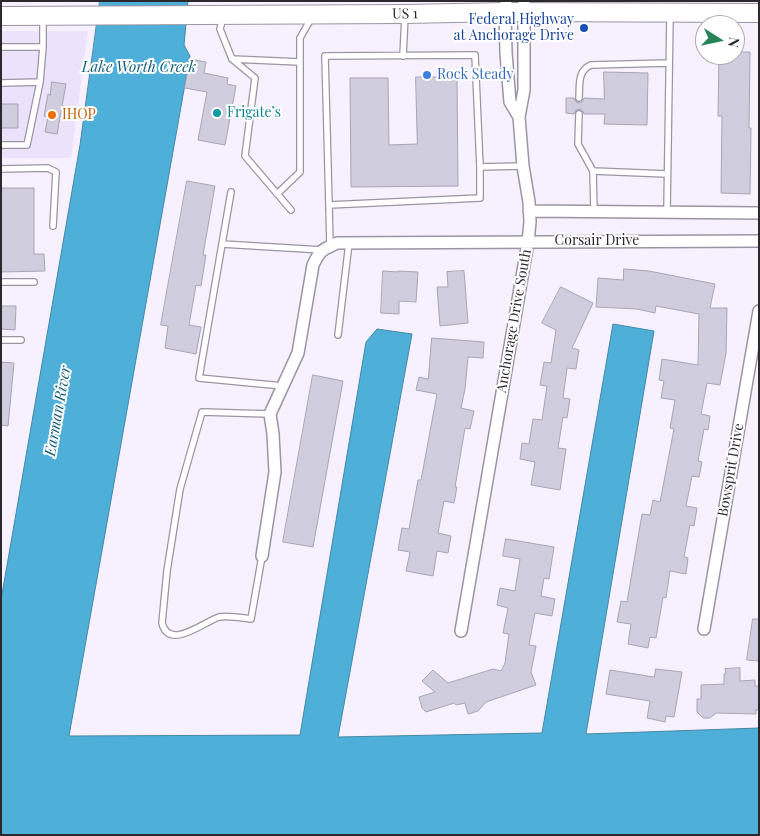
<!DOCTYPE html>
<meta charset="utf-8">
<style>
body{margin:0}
#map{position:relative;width:760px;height:836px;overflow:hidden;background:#f7f1ff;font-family:"Playfair Display",serif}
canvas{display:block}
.frame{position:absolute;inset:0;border:2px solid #2b282e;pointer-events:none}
.north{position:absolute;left:695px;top:15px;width:50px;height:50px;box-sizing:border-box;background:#fff;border:1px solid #aaa9ab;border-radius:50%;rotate:100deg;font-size:14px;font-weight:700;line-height:20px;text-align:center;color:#2b282e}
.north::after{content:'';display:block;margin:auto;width:18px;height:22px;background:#268258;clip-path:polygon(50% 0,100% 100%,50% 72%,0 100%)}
</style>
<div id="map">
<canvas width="760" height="836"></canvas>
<div class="frame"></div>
<div class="north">N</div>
</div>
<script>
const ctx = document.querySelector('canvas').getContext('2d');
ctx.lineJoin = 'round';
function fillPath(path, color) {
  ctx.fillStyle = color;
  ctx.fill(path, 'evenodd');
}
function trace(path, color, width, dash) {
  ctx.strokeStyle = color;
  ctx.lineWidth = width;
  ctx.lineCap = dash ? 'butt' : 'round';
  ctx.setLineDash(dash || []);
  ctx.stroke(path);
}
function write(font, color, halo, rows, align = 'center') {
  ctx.font = font + ' "Playfair Display",serif';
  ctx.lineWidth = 4;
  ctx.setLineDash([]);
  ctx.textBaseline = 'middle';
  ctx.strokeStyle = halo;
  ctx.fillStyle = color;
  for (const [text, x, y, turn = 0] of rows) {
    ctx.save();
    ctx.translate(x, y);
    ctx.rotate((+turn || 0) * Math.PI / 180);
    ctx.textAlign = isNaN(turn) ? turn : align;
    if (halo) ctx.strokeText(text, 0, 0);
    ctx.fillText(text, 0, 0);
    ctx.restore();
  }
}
fillPath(new Path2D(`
 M1 31H88L71 158H1Z`), '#ede2fb');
const water = new Path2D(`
 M100 1H188L184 45 190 56 69 736 300 735 366 342 377 329 412 334 338 737 542 733 613 324 654 331 586 734 759 728V835H1V600L80 145Z`);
fillPath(water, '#4eb0d9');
trace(water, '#4487a6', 1);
const building = new Path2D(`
 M735 52H750L749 128H751L750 194 721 193 722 116H718L719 55H735Z
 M190 59 206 62 204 73 228 78 227 84 236 86 225 145 198 140 207 92 185 88Z
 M604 72 648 73 647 125 604 124 605 114H584L583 111 580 109 576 110 574 114 566 113V98H574L576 102 579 103 583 101 584 98 604 99Z
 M416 77H457L458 186 351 187 350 78H388L389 145 417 144Z
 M52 82 66 84 57 134 45 132 48 117 44 116 48 94 50 95Z
 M1 104H18V128H1Z
 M187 181 215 186 203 255H206L201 286 196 285 189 325 201 327 196 354 165 348 168 326 161 325Z
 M1 188H34V254H44L45 271 1 272Z
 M624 269 649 271 715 284 710 308H727L726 353 720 385 707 383 701 414 710 416 708 430 704 429 698 461 702 462 699 477 692 476 686 506 697 508 694 526 690 525 684 557 688 558 686 574 670 571 666 598 663 597 656 638 650 637 648 648 628 644 631 624 617 622 621 601 627 602 642 514 650 515 653 500 660 502 674 429 670 428 675 400 661 398 664 381 659 380 662 359 698 365 699 314 656 306 655 313 637 309 596 307 598 278 623 280Z
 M383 271 398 272V271L418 272 416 302 399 301V314L381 313Z
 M464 271 468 323 440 326 437 287H448L447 272Z
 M561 287 593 303 572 348 579 350 576 369 567 368 563 398 570 399 567 418 563 417 558 448 566 449 560 490 531 485 535 462 520 459 522 443 529 444 533 419 542 420 547 386 540 385 544 362 551 363 556 330 542 323Z
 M1 306H16L15 330 1 329Z
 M432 338 484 342 483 358 468 357 465 389 461 408 474 411 470 429 465 428 455 487H457L454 503 444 501 438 533 451 536 448 553 437 551 433 576 406 571 410 552 398 550 402 528 409 529 418 480H421L437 394 416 390 419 377 428 379Z
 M1 362 14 363 8 426 1 425Z
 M313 375 343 381 313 547 283 542Z
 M506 539 554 547 549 579 544 578 541 596 555 599 552 616 535 613 529 645 536 646 531 672 536 685 486 702 478 711 468 714 465 703 456 705 454 703 426 712 422 708 419 697 435 692 422 681 433 670 448 683 493 669 501 671 505 663 509 634 503 633 508 608 497 605 500 588 515 591 520 559 503 556Z
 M753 619H759V661L747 660Z
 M740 668V681L755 680V686H759V710H756V714L716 713 710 718H703L697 712V699H701V685L724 684V674H726L725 669Z
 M656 669 682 672 674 717 666 716 665 722 647 718 650 701 606 694 610 670 654 677Z`);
fillPath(building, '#d0cdde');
trace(building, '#a7a4b5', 1);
const service = new Path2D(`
 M223 17 220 29 232 59 255 78 245 156 291 210
 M1 47H43
 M403 56 405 16
 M232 59 300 62
 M1 83 40 82
 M579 98C580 85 577 71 591 65L668 63
 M579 114 578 144 593 171 594 211
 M1 145H27L40 82 43 47V19
 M480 167V198L329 205 325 56 475 55 480 167 523 166
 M1 169 48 168 56 172 53 226
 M593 171 667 174
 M277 194 300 172V38L312 17
 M329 205 330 246
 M667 211 670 16
 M222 244 231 192
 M1 282H34
 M338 335 349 243
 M1 340H21
 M283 386 199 378 222 244 322 250
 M262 556 251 619C243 618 227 615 219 617 204 622 169 651 162 623L167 571 180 489 202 412 270 414`);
const minor = new Path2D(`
 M519 117 524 90V1
 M529 211 759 213
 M262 556 275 472 273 434 270 414 298 353 313 265C320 250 322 250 337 243L759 241
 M704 629 759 311
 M461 631 528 242 530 222 529 202 523 166 519 117 510 102 506 53 505 12 506 1`);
const primary = new Path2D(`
 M1 16 405 14 505 12 759 13`);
trace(service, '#9a94a3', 8);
trace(minor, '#9a94a3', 14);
trace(primary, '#9a94a3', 20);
trace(service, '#fff', 5.5);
trace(minor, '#fff', 11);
trace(primary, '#fff', 18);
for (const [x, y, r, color] of [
 [584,28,5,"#1a4fb4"],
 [427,75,5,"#3f7fe0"],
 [217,113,5,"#0f9aa8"],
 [52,115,5,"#e8710a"]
]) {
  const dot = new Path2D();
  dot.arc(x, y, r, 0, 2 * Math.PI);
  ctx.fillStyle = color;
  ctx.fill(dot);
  trace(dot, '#fff', 2);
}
write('14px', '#2b282e', '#fff', [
 ["US 1",405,14,-1],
 ["Corsair Drive",597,241],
 ["Anchorage Drive South",514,321,-80],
 ["Bowsprit Drive",731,470,-80]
]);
write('14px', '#164399', '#fff', [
 ["Federal Highway",574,20],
 ["at Anchorage Drive",574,36]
], 'right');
write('14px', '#366cbe', '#fff', [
 ["Rock Steady",437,75]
], 'left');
write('14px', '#0d838f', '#fff', [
 ["Frigate’s",227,113]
], 'left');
write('14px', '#c56008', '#fff', [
 ["IHOP",62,115]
], 'left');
write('italic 15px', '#105e7b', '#fff', [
 ["Lake Worth Creek",139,67],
 ["Earman River",58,411,-80]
]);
</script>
